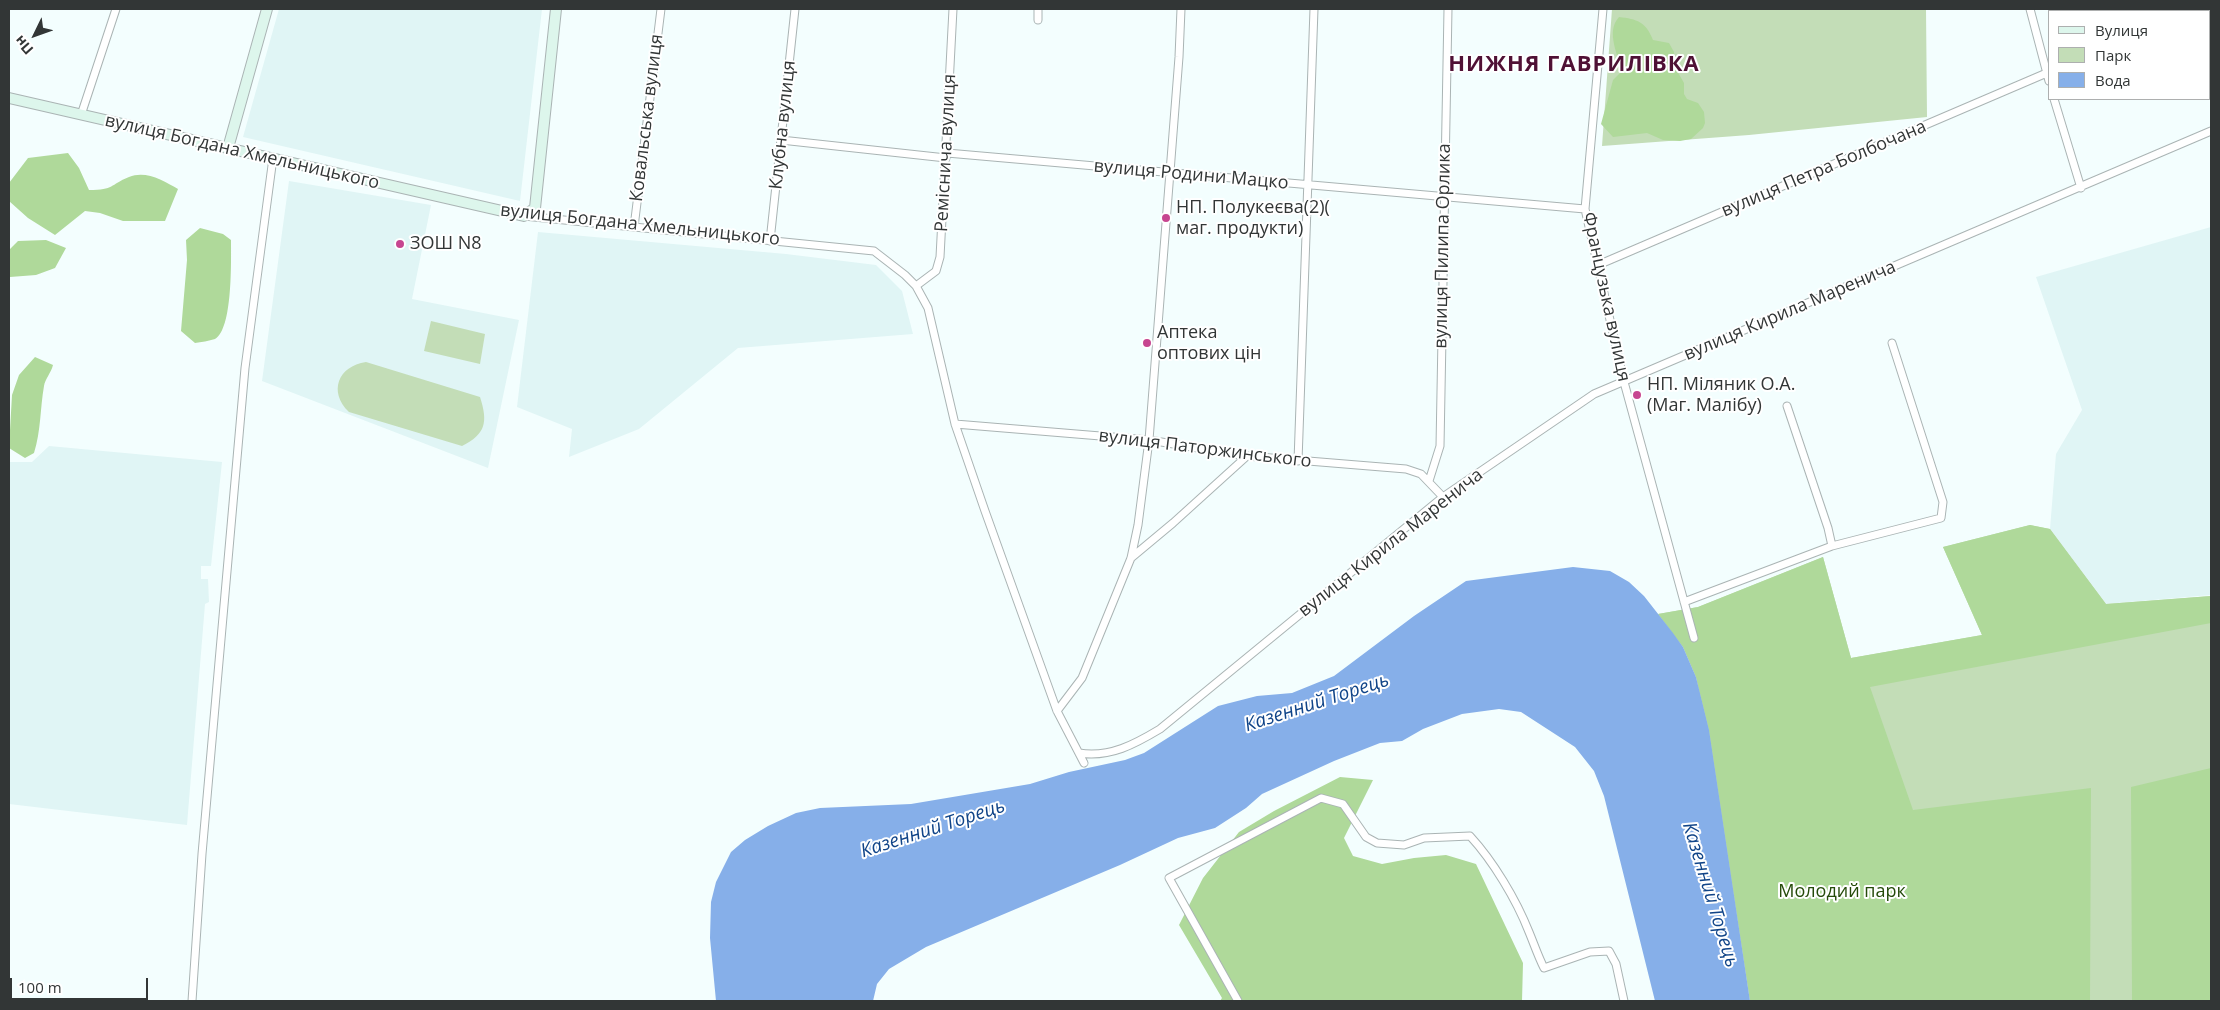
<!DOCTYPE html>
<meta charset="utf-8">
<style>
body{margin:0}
#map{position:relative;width:2220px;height:1010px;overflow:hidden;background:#f3fefe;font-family:"Open Sans",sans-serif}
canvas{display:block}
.frame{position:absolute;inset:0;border:10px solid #323636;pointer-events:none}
.legend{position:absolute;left:2048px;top:10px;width:162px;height:90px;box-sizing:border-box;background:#fff;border:1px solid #adafaf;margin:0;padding:6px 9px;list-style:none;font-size:15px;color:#323636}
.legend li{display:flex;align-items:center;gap:10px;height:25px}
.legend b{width:25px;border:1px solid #adafaf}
.north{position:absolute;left:10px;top:10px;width:50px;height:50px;-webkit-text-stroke:4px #fff;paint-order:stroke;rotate:228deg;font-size:14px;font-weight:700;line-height:20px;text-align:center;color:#323636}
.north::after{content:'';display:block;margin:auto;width:18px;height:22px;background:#323636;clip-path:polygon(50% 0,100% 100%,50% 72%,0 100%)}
.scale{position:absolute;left:10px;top:978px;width:138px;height:22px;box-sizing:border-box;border:2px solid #323636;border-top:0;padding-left:6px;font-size:15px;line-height:18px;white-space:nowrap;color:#323636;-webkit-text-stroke:4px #fff;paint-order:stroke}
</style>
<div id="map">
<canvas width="2220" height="1010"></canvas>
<div class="frame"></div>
<ul class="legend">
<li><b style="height:6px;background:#ddf6ec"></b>Вулиця</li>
<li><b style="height:14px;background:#c3ddb7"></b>Парк</li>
<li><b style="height:14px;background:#86afe9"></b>Вода</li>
</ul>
<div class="north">Пн</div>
<div class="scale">100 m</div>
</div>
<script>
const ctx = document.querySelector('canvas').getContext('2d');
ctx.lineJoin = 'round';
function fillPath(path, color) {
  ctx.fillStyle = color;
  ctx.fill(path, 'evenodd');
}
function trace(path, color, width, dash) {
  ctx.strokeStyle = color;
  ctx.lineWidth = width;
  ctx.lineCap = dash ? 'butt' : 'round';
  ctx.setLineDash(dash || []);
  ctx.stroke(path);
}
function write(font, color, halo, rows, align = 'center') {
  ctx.font = font + ' "Open Sans",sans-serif';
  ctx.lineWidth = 4;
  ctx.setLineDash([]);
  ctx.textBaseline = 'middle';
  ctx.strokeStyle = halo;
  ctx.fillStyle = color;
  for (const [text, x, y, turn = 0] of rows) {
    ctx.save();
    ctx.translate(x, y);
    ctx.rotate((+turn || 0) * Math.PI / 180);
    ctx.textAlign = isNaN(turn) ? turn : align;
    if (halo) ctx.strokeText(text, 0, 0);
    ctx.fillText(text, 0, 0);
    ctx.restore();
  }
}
fillPath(new Path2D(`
 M279 9H542L520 201 243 137Z
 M289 181 431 205 412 299 519 320 488 468 262 381Z
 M2211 227V595L2106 604 2050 529 2056 454 2082 410 2036 277Z
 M538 232 786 254 876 265 902 291 913 334 738 348 639 429 569 457 572 429 517 407Z
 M49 446 222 462 211 566H201V579H208L209 602 205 604 187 825 9 804V462H32Z`), '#e0f5f5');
fillPath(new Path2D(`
 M1612 9H1926L1927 117 1749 135 1602 146Z
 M431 321 485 334 480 364 424 351Z
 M366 362 480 397C488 422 486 434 462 446L349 412C328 392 338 366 366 362Z
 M2030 525 2050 529 2106 604 2211 596V1001H1750L1715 777 1696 677 1683 647 1658 614 1698 607 1823 557 1851 658 1982 635 1943 547Z`), '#c3ddb7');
fillPath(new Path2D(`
 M1619 17C1637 19 1646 22 1653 40L1669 43 1674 52 1676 69 1684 83V94L1687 99 1698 103 1704 112 1705 123 1703 128 1691 139 1680 141 1663 140 1647 133 1613 137 1601 124 1613 80 1621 72C1619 55 1605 32 1619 17Z
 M68 153 79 168 89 190C115 190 109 185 129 177 146 170 164 181 178 189L165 221H123L100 213 85 211 55 235 28 218 9 201V183L28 158Z
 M200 228 223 234 231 240C231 260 233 329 215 339 209 341 201 342 195 343L181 331 187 260 186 240Z
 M46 240 66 248 55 268 36 275 10 277 9 281V250L18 241Z
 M35 357 53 365C51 373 45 379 44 386 40 409 41 431 34 453L25 458 9 448 12 395 19 375Z
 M2030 525 2050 529 2106 604 2211 596V623L1870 687 1913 810 2091 788 2090 1001H1750L1709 730 1696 677 1683 647 1658 614 1698 607 1823 557 1851 658 1982 635 1943 547Z
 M2211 768V1001H2132L2131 787Z
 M1340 777 1373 780 1344 838 1353 856 1382 864 1414 858 1446 855 1476 864 1523 963 1522 1001H1220L1222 998 1179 925 1203 878 1239 832 1274 811Z`), '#afd99a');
fillPath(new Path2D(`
 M1573 567 1610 571 1629 582 1644 596 1673 633 1683 647 1696 677 1709 730 1750 1001H1655L1604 796 1594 771 1575 747 1521 712 1499 709 1462 714 1423 729 1402 741 1380 743 1334 761 1262 794 1246 808 1215 828 1178 838 1120 865 926 947 889 969 877 984 873 1001H716L710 938 711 902 716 882 731 852 745 840 768 826 796 813 820 808 911 804 1030 784 1069 772 1125 760 1144 753 1218 706 1257 696 1292 693 1334 676 1414 616 1466 581Z`), '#86afe9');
const street = new Path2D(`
 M1603 9 1585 209 1624 382 1694 638
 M2030 9 2049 81
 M2194 11 2200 9
 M1038 20V9
 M2054 99 2081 188
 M81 115 116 9
 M781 140 946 158
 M947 153 1585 209
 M524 216 874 251 905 275 916 286 928 308 955 424 985 511 1057 711 1084 763
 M634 227 661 9
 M770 241 795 9
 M1598 265 2049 72
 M916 286 936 271 940 257 953 9
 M955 424 1149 440 1247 456 1406 469 1421 474 1443 497
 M1298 461 1314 9
 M1429 481 1440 446 1448 9
 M1832 546 1941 518 1943 502 1892 343
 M1131 558 1173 523 1247 456
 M1684 602 1832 546 1828 528 1787 406
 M1057 711 1082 678 1131 558 1138 525 1149 440 1179 57 1181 9
 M1079 753C1110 758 1135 744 1160 729L1443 497 1594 394 2211 131
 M192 1001 202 854 245 368 273 158
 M1238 1001 1169 878 1321 798 1343 804 1366 837 1377 843 1404 845 1424 838 1470 836C1493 861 1516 899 1529 932 1534 944 1538 956 1544 968L1590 952 1609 951 1616 964 1624 1001`);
const secondary = new Path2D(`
 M9 98 524 216 535 208 556 9
 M228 148 267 9`);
trace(street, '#aab4b4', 9);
trace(secondary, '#aab4b4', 12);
trace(street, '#fff', 7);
trace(secondary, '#ddf6ec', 10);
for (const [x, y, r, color] of [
 [1166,218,5,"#c74690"],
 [400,244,5,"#c74690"],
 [1147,343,5,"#c74690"],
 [1637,395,5,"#c74690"]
]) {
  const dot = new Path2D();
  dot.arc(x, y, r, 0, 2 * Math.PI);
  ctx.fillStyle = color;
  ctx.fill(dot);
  trace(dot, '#fff', 2);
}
write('18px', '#323636', '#fff', [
 ["Ковальська вулиця",647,118,-83],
 ["Клубна вулиця",783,125,-84],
 ["вулиця Богдана Хмельницького",242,152,13],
 ["Реміснича вулиця",946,153,-87],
 ["вулиця Петра Болбочана",1824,169,-23],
 ["вулиця Родини Мацко",1191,175,5],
 ["вулиця Богдана Хмельницького",640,225,6],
 ["вулиця Пилипа Орлика",1443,246,-89],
 ["Французька вулиця",1606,297,78],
 ["вулиця Кирила Маренича",1790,311,-23],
 ["вулиця Паторжинського",1205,449,7],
 ["вулиця Кирила Маренича",1391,543,-38]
]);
write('18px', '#323636', '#fff', [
 ["НП. Полукеєва(2)(",1176,208],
 ["маг. продукти)",1176,229],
 ["ЗОШ N8",410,244],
 ["Аптека",1157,333],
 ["оптових цін",1157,354],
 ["НП. Міляник О.А.",1647,385],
 ["(Маг. Малібу)",1647,406]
], 'left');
write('18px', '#254b0a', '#fff', [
 ["Молодий парк",1842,892]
]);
write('italic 19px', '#104488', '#fff', [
 ["Казенний Торець",1317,703,-18],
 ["Казенний Торець",933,829,-18],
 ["Казенний Торець",1710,895,73]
]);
ctx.letterSpacing = '1px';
write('bold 22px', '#4f1135', '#fff', [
 ["НИЖНЯ ГАВРИЛІВКА",1574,65]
]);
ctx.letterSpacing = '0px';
</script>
